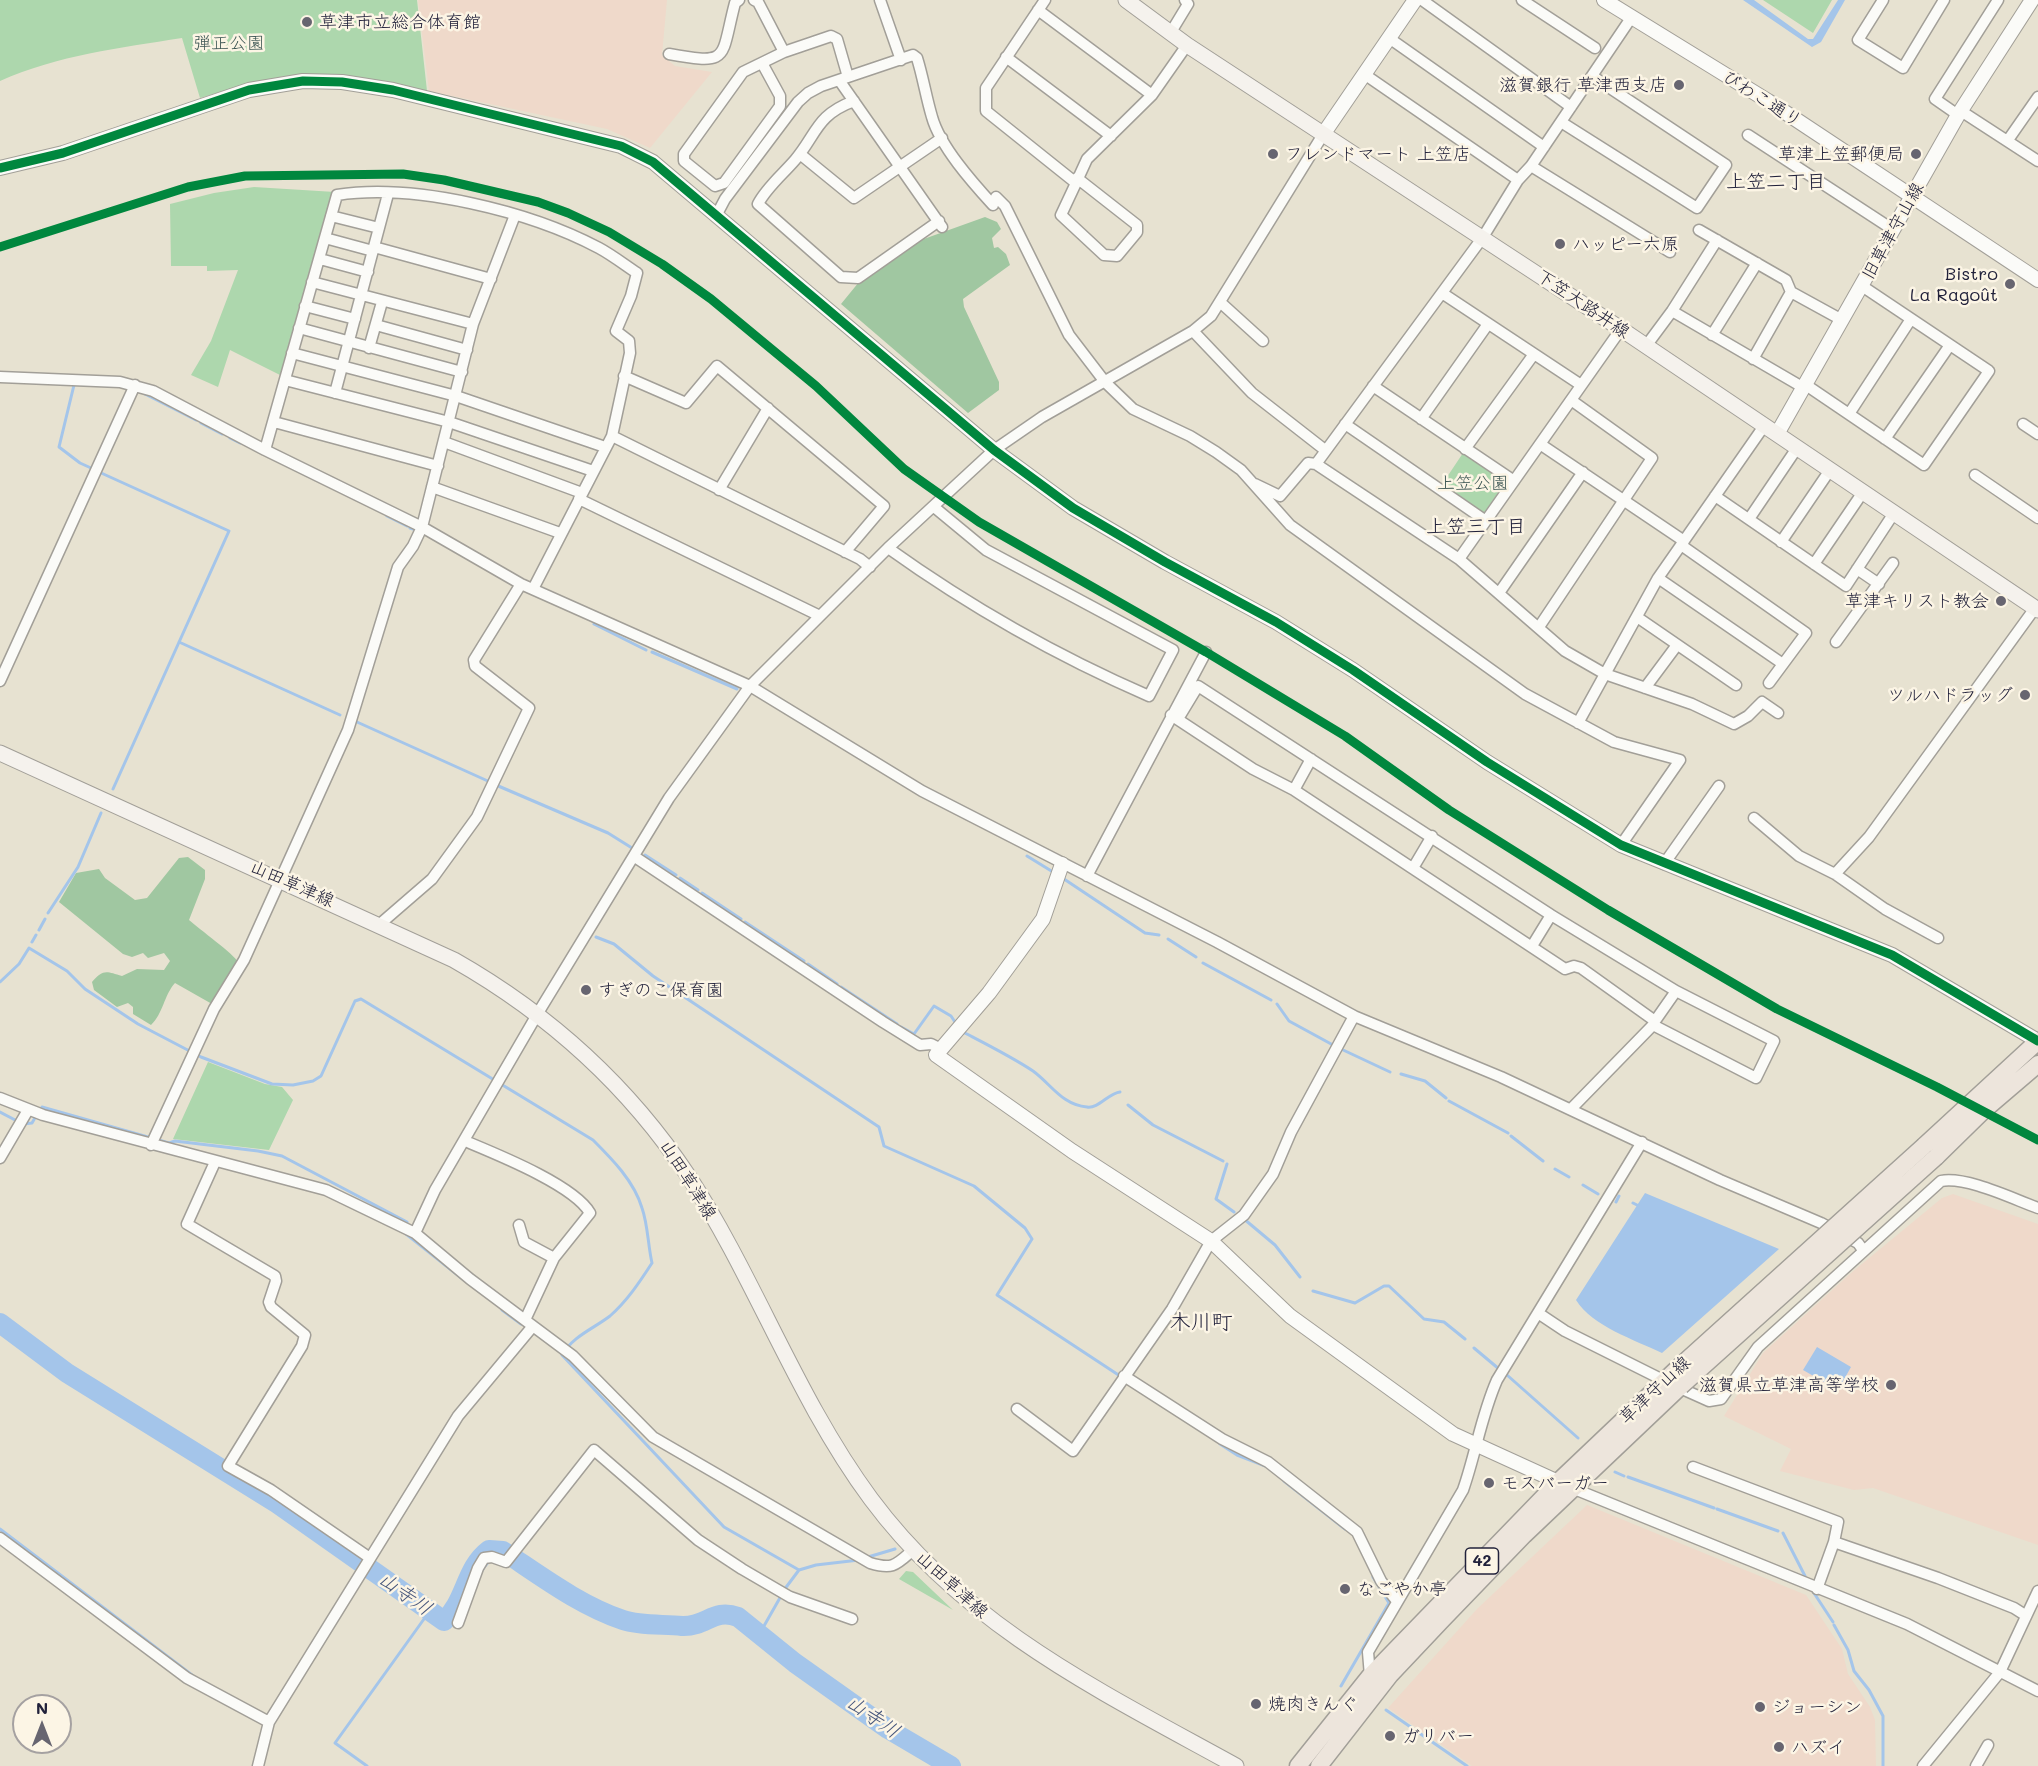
<!DOCTYPE html>
<meta charset="utf-8">
<style>
body{margin:0}
#map{position:relative;width:2038px;height:1766px;overflow:hidden;background:#e7e2d1;font-family:Mali,sans-serif}
canvas{display:block}
.north{position:absolute;left:12px;top:1694px;width:60px;height:60px;box-sizing:border-box;background:#fcf5e5;border:2px solid #a5a1a1;border-radius:50%;rotate:0deg;font-size:16px;font-weight:700;line-height:24px;text-align:center;color:#22223b}
.north::after{content:'';display:block;margin:auto;width:21px;height:27px;background:#676570;clip-path:polygon(50% 0,100% 100%,50% 72%,0 100%)}
</style>
<div id="map">
<canvas width="2038" height="1766"></canvas>
<div class="north">N</div>
</div>
<script>
const ctx = document.querySelector('canvas').getContext('2d');
ctx.lineJoin = 'round';
function fillPath(path, color) {
  ctx.fillStyle = color;
  ctx.fill(path, 'evenodd');
}
function trace(path, color, width, dash) {
  ctx.strokeStyle = color;
  ctx.lineWidth = width;
  ctx.lineCap = dash ? 'butt' : 'round';
  ctx.setLineDash(dash || []);
  ctx.stroke(path);
}
function write(font, color, halo, rows, align = 'center') {
  ctx.font = font + ' Mali,"Klee One",sans-serif';
  ctx.lineWidth = 5;
  ctx.setLineDash([]);
  ctx.textBaseline = 'middle';
  ctx.strokeStyle = halo;
  ctx.fillStyle = color;
  for (const [text, x, y, turn = 0] of rows) {
    ctx.save();
    ctx.translate(x, y);
    ctx.rotate((+turn || 0) * Math.PI / 180);
    ctx.textAlign = isNaN(turn) ? turn : align;
    if (halo) ctx.strokeText(text, 0, 0);
    ctx.fillText(text, 0, 0);
    ctx.restore();
  }
}
fillPath(new Path2D(`
 M418 0H667L662 55 675 66 712 72 650 148 607 129 429 91Z
 M1953 1194 2038 1224V1545L1873 1488 1854 1490 1780 1471 1791 1449 1724 1416 1763 1353 1851 1273 1942 1198Z
 M1587 1505 1806 1595 1842 1649 1848 1674 1870 1707 1875 1720 1876 1766H1472L1388 1708 1477 1609Z`), '#efd9ca');
fillPath(new Path2D(`
 M0 0H417L427 91C389 85 348 73 308 74 271 76 236 87 200 98L182 38C119 48 59 55 0 81Z
 M1763 0H1832L1813 33Z
 M254 187 335 192 282 376 230 350 218 387 191 375 211 341 238 270 207 271V266H171L170 204 214 193Z
 M1463 453 1504 479 1505 483 1484 513 1441 486Z
 M208 1062 265 1084 282 1087 293 1100 269 1150 173 1139Z
 M906 1571 913 1572 953 1610 899 1579Z`), '#add7ad');
fillPath(new Path2D(`
 M985 217 997 222 1001 229 992 238 994 248 998 247 1006 254 1010 265 963 299 964 307 999 382V390L968 413 841 304 859 282 921 240Z
 M188 857 205 870V879L189 920C199 929 234 954 238 962L212 1004 175 983C164 995 163 1014 151 1025L133 1014V1007L128 1003 117 1007 94 990 92 982C103 969 106 971 122 976L137 969 164 970 170 961 164 953 148 958 143 953 132 957 123 954 59 902 76 873 99 869 105 878 135 900 147 898 179 858Z`), '#a0c7a1');
fillPath(new Path2D(`
 M1743 0H1754L1808 39H1813L1838 0H1845L1821 42 1812 47Z
 M1645 1193 1779 1249 1662 1353C1635 1340 1592 1326 1576 1300Z
 M1817 1347 1851 1367 1838 1390 1803 1370Z`), '#a4c5ea');
trace(new Path2D(`
 M74 385 59 447 80 463 91 468
 M145 394 196 420
 M201 423 222 434
 M230 438 240 443
 M99 472 229 531 113 789
 M387 516 407 526
 M410 528 413 529
 M594 624 646 650
 M179 642 340 715
 M652 652 737 689
 M357 722 490 782
 M496 785 608 833 632 848
 M645 855 676 875
 M1027 856 1053 872
 M680 878 698 890
 M1064 879 1145 933 1159 935
 M702 893 741 919
 M48 913 78 867 101 813
 M745 922 804 961
 M39 930 45 919
 M596 937 614 944 653 976 879 1127 884 1146 974 1186 1025 1228 1032 1239 997 1295 1120 1376
 M1168 939 1196 957
 M32 942 36 935
 M1203 963 1271 1000
 M808 964 837 984
 M0 982 19 964 29 948 67 971 85 989 138 1024 201 1057 272 1084 293 1085 313 1081 321 1076 355 1001 361 999 593 1140C612 1159 634 1181 642 1208 648 1225 648 1246 652 1263 639 1283 627 1301 610 1316 593 1329 573 1336 562 1355L724 1527 799 1570 784 1590
 M841 987 897 1024
 M1277 1004 1289 1021 1333 1045
 M901 1027 914 1034 934 1006 951 1016 955 1022
 M963 1032C986 1044 1012 1057 1033 1071 1051 1084 1062 1105 1087 1107 1098 1109 1109 1093 1120 1092
 M1341 1049 1390 1072
 M1401 1074 1425 1081 1446 1098
 M1449 1101 1508 1133
 M1128 1105 1153 1125 1223 1161
 M40 1110 42 1107 169 1143 175 1141 258 1151 282 1156 407 1222 406 1225
 M0 1112 17 1121
 M23 1124 32 1123 36 1116
 M1511 1136 1543 1161
 M1227 1164 1216 1199 1234 1212
 M1555 1169 1569 1177
 M1583 1185 1598 1194
 M1616 1202 1619 1196
 M1633 1203 1637 1205
 M1244 1219 1275 1245 1300 1277
 M406 1234 464 1280
 M1313 1291 1355 1303 1384 1286H1389L1424 1319 1444 1322 1465 1339
 M502 1310 521 1324 522 1320
 M1474 1348 1499 1369
 M1507 1375 1578 1438
 M1220 1444 1237 1455 1268 1467
 M1615 1472 1624 1476
 M1628 1477 1714 1508
 M1284 1481 1345 1529
 M1717 1509 1778 1531
 M0 1529 192 1675
 M1783 1533 1805 1576
 M868 1557 895 1549
 M799 1570 816 1565 859 1560
 M1812 1590 1833 1622
 M1834 1625 1848 1650 1854 1671 1869 1690 1883 1716V1766
 M760 1633 781 1596
 M1341 1686 1389 1603 1373 1577
 M1386 1710 1467 1766
 M367 1766 335 1743 424 1619`), '#a4c5ea', 3);
trace(new Path2D(`
 M0 1323 67 1373 278 1504 444 1621C466 1601 465 1568 489 1550L503 1551C541 1576 579 1605 623 1620 640 1626 664 1624 682 1626 707 1627 713 1608 738 1617L795 1663 888 1729 951 1766`), '#a4c5ea', 20);
const minor = new Path2D(`
 M754 0 758 2 784 52
 M880 0 901 60
 M1045 0 986 88V111L1076 183 1087 159 1152 95 1187 45
 M1422 0 1571 107
 M1522 0 1595 48
 M1883 0 1858 40 1903 68 1944 0
 M1038 10 1152 95
 M1171 32 1188 4 1185 0
 M1389 38 1544 147
 M669 54C731 65 720 60 735 3L739 0
 M1006 57 1111 136
 M762 63 780 96V106L724 183 715 186 684 161V154L743 72 784 52 831 36 837 39 848 77
 M1364 74 1518 180
 M839 80 942 227
 M854 101C816 115 817 134 795 160 783 174 766 188 758 204L841 277 858 278 939 221
 M1961 111 2038 161
 M1958 115 1935 99 1998 0
 M1561 122 1697 208 1726 165 1592 76
 M1748 135 1892 229
 M2008 140 2038 97
 M800 154 854 198 942 138
 M1531 166 1670 252
 M1076 183 1061 215 1104 255 1117 256 1137 232V225L1077 178
 M996 197 1005 206 1069 335 1105 382 1133 409 1190 436 1216 452 1241 470 1290 525 1525 694 1614 742 1680 760 1621 845
 M331 216 379 228
 M716 216 725 199 798 102 808 93 821 86 913 55 917 58C923 77 926 97 932 117 940 146 972 182 993 205
 M1699 230 1786 280 1791 292 1842 320
 M325 238 373 251
 M374 247 491 279
 M320 259 368 272
 M312 282 473 324
 M1442 293 1581 385
 M1220 302 1263 341
 M305 306 355 319
 M1672 311 1804 388
 M376 325 467 350
 M299 328 462 372
 M1193 331 1252 393 1325 450
 M1712 335 1757 263
 M1646 346 1672 311 1717 240
 M369 348 382 302
 M292 353 456 396 605 447
 M1753 359 1791 292
 M624 376 686 403 717 366 884 506 845 552
 M0 377 120 382 153 391 265 450 422 527 521 584 750 686 922 791 1217 942 1354 1016 1501 1077 1720 1180 1821 1223 1858 1243 1863 1250
 M285 380 449 422 593 471
 M1806 385 1924 465 1989 371 1862 286
 M1373 386 1514 481
 M335 393 388 194
 M1849 414 1911 319
 M1421 419 1488 324
 M274 422 438 466
 M1345 424 1486 521
 M2023 424 2038 434
 M612 436 860 559 870 567
 M1885 439 1950 345
 M444 442 582 493
 M1540 444 1684 541
 M1465 449 1534 354
 M265 450 337 195C414 183 529 211 599 248 612 255 625 265 637 273L631 296 616 331 629 341 630 353 612 436 533 589
 M1316 464 1483 237 1518 180 1531 166 1631 18
 M1975 475 2038 518
 M1255 484 1280 496 1308 463 1316 464 1459 559 1565 651 1605 674 1692 704 1734 724 1748 716 1762 702 1778 713
 M432 487 560 533
 M719 490 768 408
 M1715 496 1846 586 1894 513
 M579 499 820 616
 M1749 519 1797 448
 M1781 542 1830 470
 M1681 545 1806 633 1769 683
 M888 548C969 606 1057 656 1149 696L1173 650 986 550 934 507
 M1459 559 1621 329
 M1814 564 1863 492
 M1857 569 1879 584
 M1658 578 1783 664
 M1499 593 1583 472
 M1637 617 1736 685
 M1539 627 1652 458 1571 400
 M1836 642 1893 563
 M0 681 135 385
 M1645 688 1677 645
 M1171 715 1253 769 1294 790 1565 969 1574 966 1581 968 1655 1021 1653 1025 1756 1078 1774 1041 1676 991
 M1178 719 1198 686 1551 915 1676 991 1655 1021
 M1578 723 1658 578 1764 426
 M1294 790 1311 759
 M1754 818 1799 856 1835 874 1885 909 1938 938
 M635 857 883 1022 920 1045 931 1044 941 1049
 M1664 864 1719 786
 M1413 868 1432 836
 M1835 874 1869 837 2035 608
 M1087 876 1206 652
 M380 924 432 879 477 817 529 708 475 666 474 660 521 584
 M1532 946 1551 915
 M0 1098 43 1115 326 1190 415 1233 470 1279 573 1356 653 1437 870 1563C893 1570 896 1565 913 1550
 M1571 1109 1653 1025
 M465 1141C496 1154 574 1185 590 1213L554 1258 525 1320
 M151 1145 214 1009 244 960 348 730 398 567 413 546 422 527 473 324 515 215
 M0 1158 28 1110
 M215 1162 187 1224 275 1276 276 1281 269 1302 271 1307 305 1335 302 1346 228 1466 271 1490 370 1558
 M519 1225 524 1242 554 1258
 M415 1233 435 1190 538 1013 669 798 750 686 888 548 994 450 1042 417 1193 331 1211 316 1324 133
 M1538 1313 1565 1331 1663 1380
 M1124 1376 1222 1439 1268 1462 1357 1532 1381 1581 1396 1600
 M1680 1388 1709 1401 1721 1399 1758 1347 1941 1181C1966 1176 2013 1199 2038 1208
 M1017 1409 1073 1451 1172 1309 1211 1241 1244 1215 1273 1174 1291 1132 1354 1016
 M1693 1467 1838 1522 1834 1542 1817 1589
 M1572 1488 1907 1624 2038 1691
 M0 1538 187 1678 269 1722
 M1834 1542 1938 1578 2014 1608 2025 1615
 M458 1623 478 1568 484 1558 492 1557 506 1562 594 1450 698 1540 742 1569 790 1597 852 1619
 M1370 1676 1368 1652 1463 1490C1476 1453 1481 1416 1497 1380L1642 1142
 M258 1766 269 1722 458 1416 533 1326
 M1923 1766 2000 1672 2038 1591
 M1976 1766 1988 1745`);
const tertiary = new Path2D(`
 M1604 0 1768 101 2038 280
 M1324 133 1415 0
 M0 168 63 153 249 90 303 81 342 82 393 90 621 146 653 162 994 450 1073 508 1165 562 1276 622 1353 670 1487 762 1621 845 1892 955 2038 1041
 M1777 434 1958 115 2032 0
 M1062 864 1043 919 989 993 936 1055 1072 1151 1211 1241 1290 1316 1453 1434 1567 1486`);
const secondary = new Path2D(`
 M1126 0 1187 45 1621 329 2038 610
 M0 753 454 960C549 1014 628 1085 689 1177 756 1280 797 1399 871 1499 966 1627 1100 1691 1236 1766`);
const primary = new Path2D(`
 M1924 1146 2038 1041
 M1936 1157 1983 1111 2038 1064
 M1298 1766 1370 1676 1558 1482 1678 1368
 M1319 1766 1390 1675 1441 1621 1524 1535 1681 1386`);
trace(minor, '#a29f98', 13);
trace(tertiary, '#a29f98', 16);
trace(secondary, '#a29f98', 17);
trace(primary, '#a29f98', 19);
trace(minor, '#fbfbf8', 10);
trace(tertiary, '#fbfbf8', 14);
trace(secondary, '#f5f2ed', 15);
trace(primary, '#ede5dc', 16);
const primaryBridge = new Path2D(`
 M1678 1368 1924 1146
 M1681 1386 1936 1157`);
trace(primaryBridge, '#a29f98', 19, []);
trace(primaryBridge, '#ede5dc', 16);
trace(new Path2D(`
 M0 168 63 153 249 90 303 81 342 82 393 90 621 146 653 162 994 450 1073 508 1165 562 1276 622 1353 670 1487 762 1621 845 1892 955 2038 1041
 M0 247 188 187 245 176 403 174 444 180 538 202 568 213 609 232 662 264 711 299 816 386 904 469 979 522 1206 652 1345 736 1449 810 1608 910 1777 1009 1937 1087 2038 1140`), '#00873e', 9);
for (const [x, y, r, color] of [
 [307,22,6,"#676570"],
 [1679,85,6,"#676570"],
 [1273,154,6,"#676570"],
 [1916,154,6,"#676570"],
 [1560,244,6,"#676570"],
 [2010,284,6,"#676570"],
 [2001,601,6,"#676570"],
 [2025,695,6,"#676570"],
 [586,990,6,"#676570"],
 [1891,1385,6,"#676570"],
 [1489,1483,6,"#676570"],
 [1345,1589,6,"#676570"],
 [1256,1704,6,"#676570"],
 [1760,1707,6,"#676570"],
 [1390,1736,6,"#676570"],
 [1779,1747,6,"#676570"]
]) {
  const dot = new Path2D();
  dot.arc(x, y, r, 0, 2 * Math.PI);
  ctx.fillStyle = color;
  ctx.fill(dot);
  trace(dot, '#fcf5e5', 2);
}
for (const [x, y, w] of [
 [1482,1561,33]
]) {
  const box = new Path2D();
  box.roundRect(x - w / 2, y - 13, w, 26, 4.5);
  ctx.fillStyle = '#fcf5e5';
  ctx.fill(box);
  trace(box, '#22223b', 1.5);
}
write('bold 16px', '#22223b', null, [
 ["42",1482,1561]
]);
write('18px', '#22223b', '#fcf5e5', [
 ["草津市立総合体育館",319,22],
 ["滋賀銀行 草津西支店",1667,85,"right"],
 ["フレンドマート 上笠店",1285,154],
 ["草津上笠郵便局",1904,154,"right"],
 ["ハッピー六原",1572,244],
 ["Bistro",1998,274,"right"],
 ["La Ragoût",1998,295,"right"],
 ["草津キリスト教会",1989,601,"right"],
 ["ツルハドラッグ",2013,695,"right"],
 ["すぎのこ保育園",598,990],
 ["滋賀県立草津高等学校",1879,1385,"right"],
 ["モスバーガー",1501,1483],
 ["なごやか亭",1357,1589],
 ["焼肉きんぐ",1268,1704],
 ["ジョーシン",1772,1707],
 ["ガリバー",1402,1736],
 ["ハズイ",1791,1747]
], 'left');
write('18px', '#3d5654', '#fcf5e5', [
 ["弾正公園",229,43],
 ["上笠公園",1473,483]
]);
write('18px', '#22223b', '#fcf5e5', [
 ["びわこ通り",1762,99,32],
 ["旧草津守山線",1893,231,-61],
 ["下笠大路井線",1583,304,34],
 ["山田草津線",292,884,24],
 ["山田草津線",688,1180,58],
 ["草津守山線",1655,1390,-43],
 ["山田草津線",952,1585,42]
]);
write('20px', '#22223b', '#fcf5e5', [
 ["上笠二丁目",1776,182],
 ["上笠三丁目",1476,527]
]);
write('italic 20px', '#46567c', '#fcf5e5', [
 ["山寺川",405,1594,35],
 ["山寺川",873,1717,34]
]);
write('21px', '#22223b', '#fcf5e5', [
 ["木川町",1201,1323]
]);
</script>
